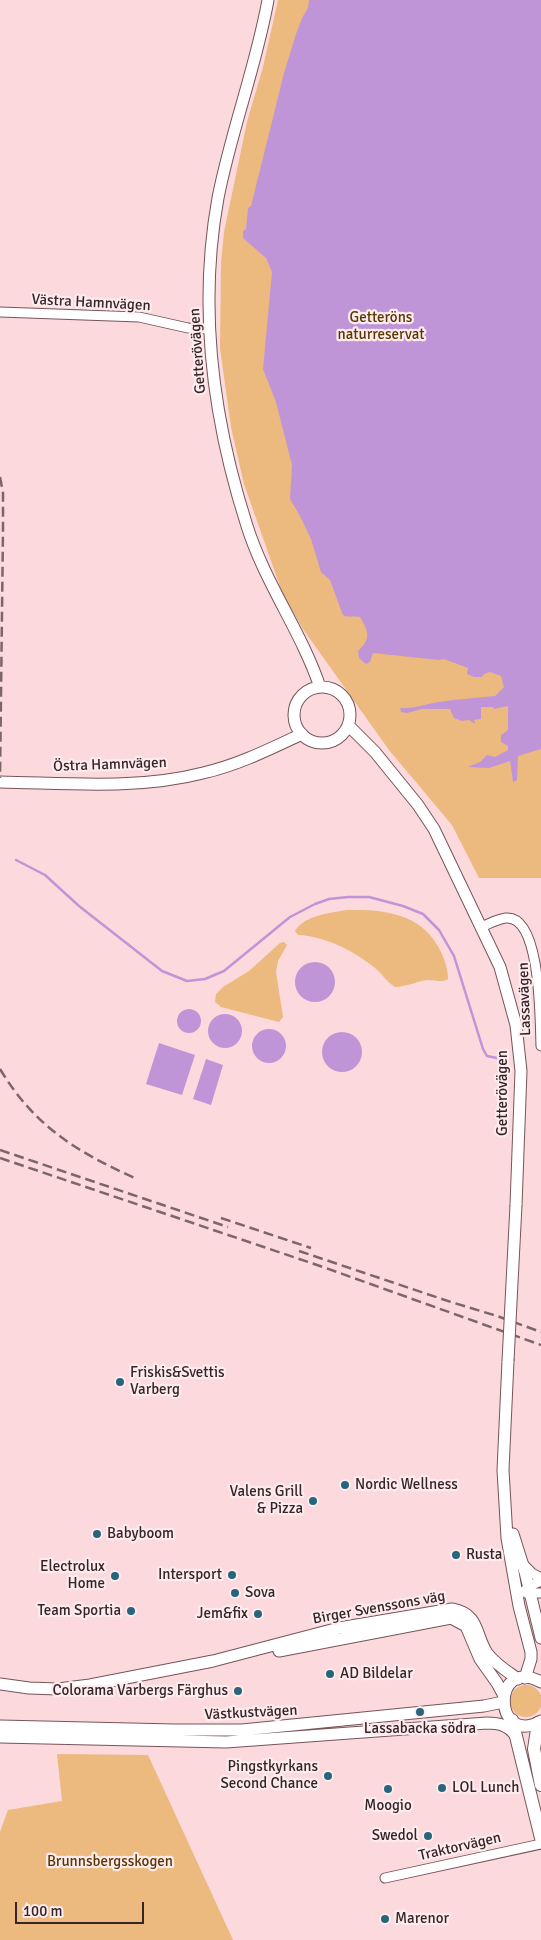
<!DOCTYPE html>
<meta charset="utf-8">
<style>
body{margin:0}
#map{position:relative;width:541px;height:1940px;overflow:hidden;background:#fbd9dd;font-family:Signika,sans-serif}
canvas{display:block}
.scale{position:absolute;left:15px;top:1902px;width:129px;height:22px;box-sizing:border-box;border:2px solid #352527;border-top:0;padding-left:6px;font-size:15px;line-height:18px;white-space:nowrap;color:#352527;-webkit-text-stroke:4px #fdebed;paint-order:stroke}
</style>
<div id="map">
<canvas width="541" height="1940"></canvas>
<div class="scale">100 m</div>
</div>
<script>
const ctx = document.querySelector('canvas').getContext('2d');
ctx.lineJoin = 'round';
function fillPath(path, color) {
  ctx.fillStyle = color;
  ctx.fill(path, 'evenodd');
}
function trace(path, color, width, dash) {
  ctx.strokeStyle = color;
  ctx.lineWidth = width;
  ctx.lineCap = dash ? 'butt' : 'round';
  ctx.setLineDash(dash || []);
  ctx.stroke(path);
}
function write(font, color, halo, rows, align = 'center') {
  ctx.font = font + ' Signika,sans-serif';
  ctx.lineWidth = 4.5;
  ctx.setLineDash([]);
  ctx.textBaseline = 'middle';
  ctx.strokeStyle = halo;
  ctx.fillStyle = color;
  for (const [text, x, y, turn = 0] of rows) {
    ctx.save();
    ctx.translate(x, y);
    ctx.rotate((+turn || 0) * Math.PI / 180);
    ctx.textAlign = isNaN(turn) ? turn : align;
    if (halo) ctx.strokeText(text, 0, 0);
    ctx.fillText(text, 0, 0);
    ctx.restore();
  }
}
fillPath(new Path2D(`
 M278 0H541V878H479L452 825 389 750 303 629 282 592 244 484 231 427 220 348 221 263 224 232 247 122 263 67Z
 M347 910C385 909 424 914 441 952 445 961 448 969 448 979 441 983 436 980 428 980 417 981 406 987 395 987 387 982 382 974 375 968 354 951 325 936 298 935L295 931C304 915 331 913 347 910Z
 M284 942 287 945 278 961 276 972 283 1017 279 1022 221 1007 215 1002 216 994 223 987 249 971 280 943Z
 M510 1701a16 16 0 1 1 32 0a16 16 0 1 1-32 0Z
 M57 1754 148 1755 233 1940H0V1832L8 1810 62 1801Z`), '#ecb97e');
fillPath(new Path2D(`
 M309 0H541V749L518 756 517 780 513 782 510 761 489 768 468 767 480 762 487 755 495 757 508 750V746L501 742V735L508 730V706L494 709 493 707H481V719L474 720 475 724 469 720 462 721 454 718 450 709H422L407 713 401 712 400 708C414 709 425 704 439 702 458 699 476 698 495 696L504 687 501 676 490 672 484 674 482 677H474L467 674 468 668 444 659 439 660 373 653 370 662 366 664 359 658 358 651C371 639 369 632 360 617 354 616 350 617 344 616L342 613 330 580 321 572 311 539 300 516 290 499 292 465 276 402 263 369 272 272 266 258 243 238V231L246 229 248 208 251 206 284 73 296 34 302 18 308 8Z
 M295 982a20 20 0 1 1 40 0a20 20 0 1 1-40 0Z
 M177 1021a12 12 0 1 1 24 0a12 12 0 1 1-24 0Z
 M208 1031a17 17 0 1 1 34 0a17 17 0 1 1-34 0Z
 M252 1046a17 17 0 1 1 34 0a17 17 0 1 1-34 0Z
 M322 1052a20 20 0 1 1 40 0a20 20 0 1 1-40 0Z
 M159 1043 195 1055 182 1095 146 1084Z
 M206 1059 223 1065 211 1105 193 1099Z`), '#c095d7');
trace(new Path2D(`
 M16 860 45 875 79 906 162 971 187 981 205 979 224 971 290 917 315 904 329 899 348 897H369L403 906 423 914 439 930 454 956 483 1049 487 1056 502 1059`), '#c095d7', 2.5);
const minor = new Path2D(`
 M0 312 139 317 188 328 209 329
 M481 927C489 924 497 919 506 918 541 915 540 1019 541 1046
 M524 1565 532 1573 541 1578
 M524 1591 534 1584 541 1581
 M526 1593H541
 M385 1878 541 1844`);
const tertiary = new Path2D(`
 M268 0C256 67 231 131 218 198 198 308 213 420 247 526 265 583 301 631 320 687
 M294 715a28 28 0 1 1 56 0a28 28 0 1 1-56 0Z
 M348 725 375 752 418 805 434 829 500 967 516 1025 521 1071 516 1205
 M0 782C66 783 137 790 203 773 238 765 270 749 302 734
 M508 1361 503 1470 507 1538 519 1606 531 1652V1659L525 1678
 M513 1534 525 1572 541 1638
 M279 1651 451 1618 466 1626 480 1659 497 1683 504 1696
 M541 1682C491 1655 493 1748 541 1721
 M0 1684 29 1688 58 1689 90 1685 213 1661 339 1628 452 1609C480 1614 475 1635 487 1653 495 1664 508 1672 518 1679
 M0 1726 174 1730H242L484 1706 503 1702
 M0 1737 226 1742 487 1723C499 1723 508 1725 516 1736`);
const secondary = new Path2D(`
 M512 1720 541 1838
 M538 1723 534 1749 541 1785`);
trace(minor, '#775458', 11);
trace(tertiary, '#775458', 13);
trace(secondary, '#775458', 14);
trace(minor, '#fff', 9);
trace(tertiary, '#fff', 11);
trace(secondary, '#fff', 12);
trace(new Path2D(`
 M0 477 3 493V530L0 778
 M0 1069C35 1127 77 1152 137 1179
 M0 1150 228 1227
 M0 1158 323 1267 541 1345
 M221 1218 311 1248
 M299 1251 451 1302 497 1316 541 1332`), '#7d6669', 2.5, [10, 5]);
const tertiaryBridge = new Path2D(`
 M508 1361 516 1205`);
trace(tertiaryBridge, '#775458', 13, []);
trace(tertiaryBridge, '#fff', 11);
for (const [x, y, r, color] of [
 [120,1382,5,"#28657c"],
 [345,1485,5,"#28657c"],
 [313,1501,5,"#28657c"],
 [97,1534,5,"#28657c"],
 [456,1555,5,"#28657c"],
 [232,1575,5,"#28657c"],
 [115,1576,5,"#28657c"],
 [235,1593,5,"#28657c"],
 [131,1611,5,"#28657c"],
 [258,1614,5,"#28657c"],
 [330,1674,5,"#28657c"],
 [238,1691,5,"#28657c"],
 [420,1712,5,"#28657c"],
 [328,1776,5,"#28657c"],
 [442,1788,5,"#28657c"],
 [388,1789,5,"#28657c"],
 [428,1836,5,"#28657c"],
 [385,1919,5,"#28657c"]
]) {
  const dot = new Path2D();
  dot.arc(x, y, r, 0, 2 * Math.PI);
  ctx.fillStyle = color;
  ctx.fill(dot);
  trace(dot, '#fdebed', 2);
}
write('15px', '#352527', '#fdebed', [
 ["Västra Hamnvägen",91,303,3],
 ["Getterövägen",198,351,-94],
 ["Östra Hamnvägen",110,765,-2],
 ["Lassavägen",525,999,-92],
 ["Getterövägen",503,1093,-90],
 ["Birger Svenssons väg",379,1608,-10],
 ["Västkustvägen",251,1713,-3],
 ["Traktorvägen",460,1847,-13]
]);
write('15px', '#5a3600', '#fdebed', [
 ["Getteröns",381,318],
 ["naturreservat",381,335],
 ["Brunnsbergsskogen",110,1862]
]);
write('15px', '#352527', '#fdebed', [
 ["Friskis&Svettis",130,1373],
 ["Varberg",130,1390],
 ["Nordic Wellness",355,1485],
 ["Valens Grill",303,1492,"right"],
 ["& Pizza",303,1509,"right"],
 ["Babyboom",107,1534],
 ["Rusta",466,1555],
 ["Electrolux",105,1567,"right"],
 ["Home",105,1584,"right"],
 ["Intersport",222,1575,"right"],
 ["Sova",245,1593],
 ["Team Sportia",121,1611,"right"],
 ["Jem&fix",248,1614,"right"],
 ["AD Bildelar",340,1674],
 ["Colorama Varbergs Färghus",228,1691,"right"],
 ["Lassabacka södra",420,1729,"center"],
 ["Pingstkyrkans",318,1767,"right"],
 ["Second Chance",318,1784,"right"],
 ["LOL Lunch",452,1788],
 ["Moogio",388,1806,"center"],
 ["Swedol",418,1836,"right"],
 ["Marenor",395,1919]
], 'left');
</script>
